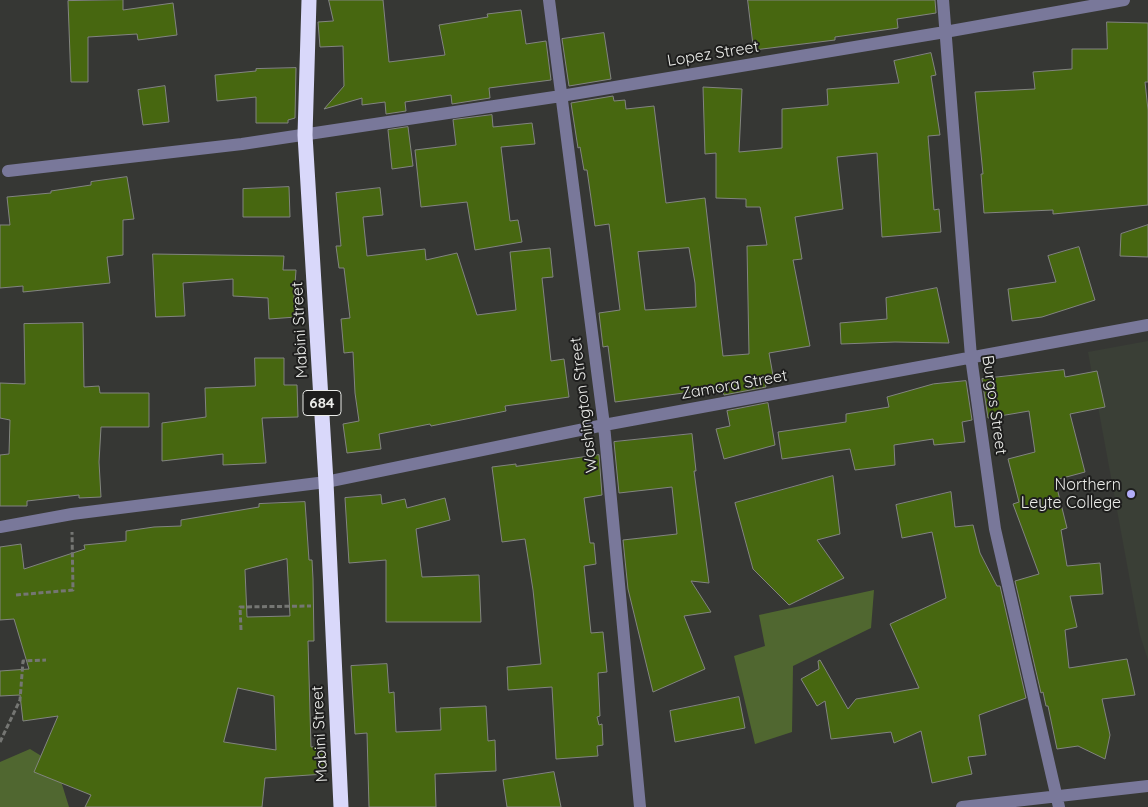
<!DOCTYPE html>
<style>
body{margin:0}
canvas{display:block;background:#363734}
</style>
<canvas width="1148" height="807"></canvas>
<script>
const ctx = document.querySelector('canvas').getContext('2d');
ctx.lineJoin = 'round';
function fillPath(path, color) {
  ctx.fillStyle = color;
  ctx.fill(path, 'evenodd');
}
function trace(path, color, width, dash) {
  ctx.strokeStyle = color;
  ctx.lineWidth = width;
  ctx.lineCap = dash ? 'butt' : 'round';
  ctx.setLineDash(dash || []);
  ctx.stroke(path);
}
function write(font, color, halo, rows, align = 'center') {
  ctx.font = font + ' Quicksand,sans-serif';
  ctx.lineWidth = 4;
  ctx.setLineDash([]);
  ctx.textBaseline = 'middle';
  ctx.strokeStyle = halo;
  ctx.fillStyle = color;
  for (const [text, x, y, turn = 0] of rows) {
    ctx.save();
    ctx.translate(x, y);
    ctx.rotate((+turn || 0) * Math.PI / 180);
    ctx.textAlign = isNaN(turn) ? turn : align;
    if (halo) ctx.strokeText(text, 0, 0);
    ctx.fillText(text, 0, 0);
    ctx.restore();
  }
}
fillPath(new Path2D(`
 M1148 341V660L1140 635 1088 352Z`), '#3a3f36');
fillPath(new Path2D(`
 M874 590 871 628 793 666 792 732 755 744 734 656 765 646 759 615Z
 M30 749 56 765 69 807H0V762Z`), '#506730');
const building = new Path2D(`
 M123 0V10L173 3 177 35 138 40 137 34 88 37V82H71L68 1Z
 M329 0H383L389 62 445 55 439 25 488 17 487 14 521 10 526 44 546 41 551 80 489 88 490 98 452 104 451 95 405 102 406 111 386 114 385 102 362 105V98L324 109 344 86 343 46 320 47 318 22 333 21Z
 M748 0H935L936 13 897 19 898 28 835 37V40L754 50Z
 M1107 22 1148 23V82H1145L1148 110V205L1053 214V210L984 213 981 174H983L975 92 1035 89 1033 72 1072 69V49H1107Z
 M604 33 611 79 569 86 562 39Z
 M931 53 936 75 931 76 940 135 928 136 934 210 939 209 941 232 882 237 877 153 837 157 843 209 795 217 802 259 793 260 810 346 769 353 774 381 765 382 766 387 724 395 722 388 615 402 608 346 603 347 599 313 620 310 609 224 595 226 587 170H584L580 147 578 148 571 103 613 96 614 101 625 100 626 109 654 106 666 203 705 198 723 356 749 354 747 246 767 245 760 207H746V199L716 198V153L705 154 703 87 742 89 739 152 782 148V109L828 105 827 89 899 83 894 61ZM689 248 695 283 696 307 645 310 638 252Z
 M296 68 295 118 288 120V123H256V97L217 101 215 75 256 71V69Z
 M165 86 169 122 143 125 138 90Z
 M492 115 493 127 532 123 535 144 501 147 510 221 518 220 522 242 475 250 467 202 421 207 415 150 456 145 453 120Z
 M408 127 413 166 392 169 388 130Z
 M127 177 134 219 123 220V255L107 257 110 283 23 292V286L0 288V225H10L7 197 51 193V191L91 185V182Z
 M289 187 290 217H243V189Z
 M380 188 383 215 363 217 367 256 425 249 426 260 457 253 477 315 516 310 510 252 550 248 553 277 542 278 551 361 564 359 569 397 505 406 506 411 431 426 430 424 379 434 381 449 347 453 343 424 359 421 355 393 353 352 344 353 341 319 350 318 344 268H339L336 246H341L336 193Z
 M1148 225V257L1120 256 1121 234Z
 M1079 247 1095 300 1042 317 1012 321 1008 289 1056 282 1048 256Z
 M153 254 284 256 283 270H296L294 298 296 317 269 319 268 298 233 296V279L183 283 185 316 156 317Z
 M937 288 949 343 895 342 841 344 840 323 887 319 886 298Z
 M83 323 84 387 99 386 100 393H149V427H101L99 462 101 497 79 498V495L27 501V506H0V455L9 454 10 420 0 418V383L25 384 24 324Z
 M255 358H284V385H297L298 417 262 418 266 463 223 465V454L162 461V423L206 417 205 388 255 386Z
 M1064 370 1065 377 1097 371 1105 407 1070 414 1085 472 1055 480 1067 528 1061 530 1067 566 1100 563 1103 594 1070 596 1077 627 1065 630 1069 668 1127 659 1135 695 1102 699 1110 735 1105 759 1078 746 1057 749 1048 706H1046L1043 692 1041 693 1015 581 1039 574 1013 504 1019 502 1008 459 1035 452 1029 411 988 418 982 379Z
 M966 381 972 420 962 422 965 442 934 445 933 439 894 445 895 465 855 470 850 449 782 459 778 432 846 422V414L889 407 887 397 933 384Z
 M768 403 775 445 724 459 716 429 730 426 727 411Z
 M692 434 696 471H694L709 583 691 581 711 612 684 616 705 669 653 692 628 589 623 540 677 534 672 487 619 493 614 442Z
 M599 455 602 495 584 498 590 543H594L596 564 584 566 591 633 603 632 607 672 598 673 600 716 597 717 599 725 602 724 603 745 597 746 598 756 556 759 552 687 508 690 507 667 541 664 533 590 525 539 502 542 492 467 516 464V466Z
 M833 476 840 534 817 540 844 578 789 605 753 569 735 503Z
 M951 492 955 527 973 525 980 553 997 586H1000L1026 698 979 715 986 755 968 757 972 774 932 783 921 731 894 743 891 732 831 739 825 701 817 706 801 679 819 669 818 661 820 660 848 709 856 699 919 688 890 624 946 598 932 532 902 538 896 505Z
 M381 495 382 504 405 499 407 508 445 498 450 520 416 529 422 577 479 575 481 622H386V560L349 563 345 498Z
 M305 502 309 560H312L313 579 314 641H308L311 747 324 746 325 774 265 778 262 807H85L91 795 34 772 58 716 23 721 20 695 0 696V671L29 669 14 619 0 620V547L21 544 24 569 85 549 84 545 126 541V531L154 527 181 526V520L259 507V504ZM287 559 290 616 247 617 245 570ZM238 688 274 696 276 750 224 742Z
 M387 664 389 693 394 692 396 732 441 730 440 708 486 706 488 741 495 740 496 771 435 774 436 807H369L367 733 355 734 351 666Z
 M739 697 745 728 675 742 670 711Z
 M554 772 561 807H507L503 780Z`);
fillPath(building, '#476710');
trace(building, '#828480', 1);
trace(new Path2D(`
 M16 595 73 590 72 532
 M241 630 240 607 311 606
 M0 742 20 700 23 661 46 660`), '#757673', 3, [5, 2.5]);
trace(new Path2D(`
 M549 0 604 425 640 807
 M943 0 971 357 995 529 1059 807
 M8 171 242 144 561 96 945 32 1124 0
 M0 527 72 514 326 482 604 425 1148 325
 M962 807 1148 786`), '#79789a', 12);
trace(new Path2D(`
 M309 0 305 135 326 482 341 807`), '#d9d8fa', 15);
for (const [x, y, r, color] of [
 [1131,494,5,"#b2adf9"]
]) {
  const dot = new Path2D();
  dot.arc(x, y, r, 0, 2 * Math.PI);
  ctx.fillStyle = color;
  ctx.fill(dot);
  trace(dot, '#1e1e1d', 2);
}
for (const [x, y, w] of [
 [322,403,38]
]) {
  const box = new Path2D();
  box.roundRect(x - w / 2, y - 12.5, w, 25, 4);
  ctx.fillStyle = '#1e1e1d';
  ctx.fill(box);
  trace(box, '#ebece9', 1);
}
write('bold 15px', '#ebece9', null, [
 ["684",322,403]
]);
write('16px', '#ebece9', '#1e1e1d', [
 ["Lopez Street",713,54,-9],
 ["Mabini Street",300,330,-93],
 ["Zamora Street",734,385,-10],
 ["Washington Street",584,405,-97],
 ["Burgos Street",994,405,82],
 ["Mabini Street",320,734,-93]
]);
write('16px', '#ebece9', '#1e1e1d', [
 ["Northern",1121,485],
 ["Leyte College",1121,503]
], 'right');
</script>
